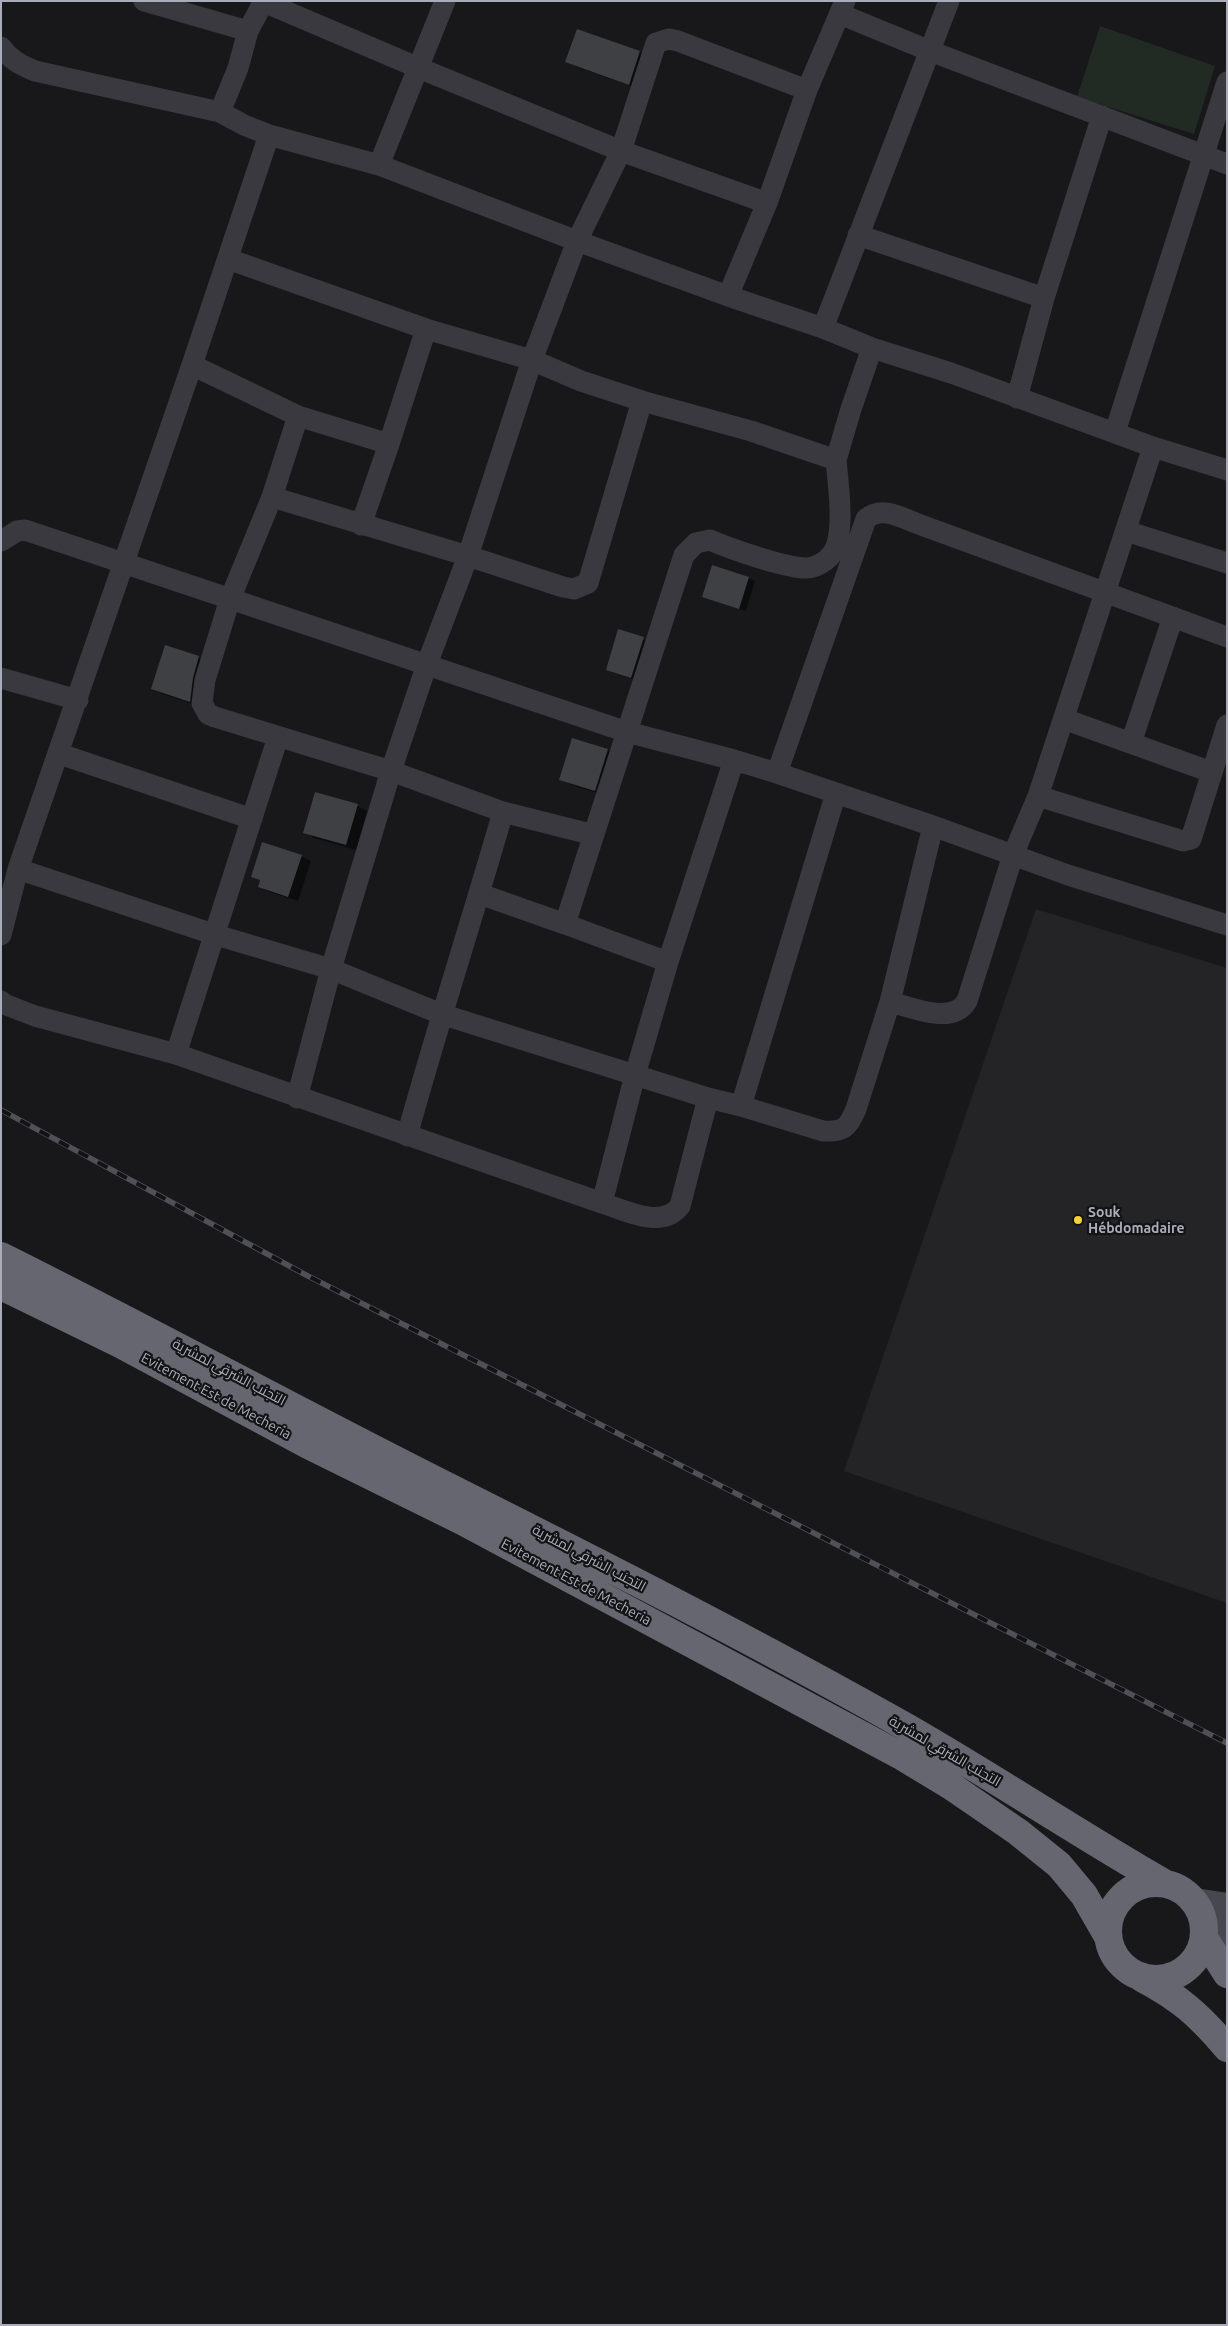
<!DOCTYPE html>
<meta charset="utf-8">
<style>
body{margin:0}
#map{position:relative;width:1228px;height:2326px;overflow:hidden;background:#18181a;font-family:Ubuntu,sans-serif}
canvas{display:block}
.frame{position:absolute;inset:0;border:2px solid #aaacba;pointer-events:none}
</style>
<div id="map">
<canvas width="1228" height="2326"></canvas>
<div class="frame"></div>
</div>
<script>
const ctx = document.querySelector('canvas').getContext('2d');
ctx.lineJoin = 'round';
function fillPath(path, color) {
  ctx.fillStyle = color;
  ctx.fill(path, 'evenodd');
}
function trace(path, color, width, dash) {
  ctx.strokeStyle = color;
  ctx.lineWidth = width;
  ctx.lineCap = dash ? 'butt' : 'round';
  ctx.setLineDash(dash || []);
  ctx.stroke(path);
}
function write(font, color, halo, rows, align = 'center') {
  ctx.font = font + ' Ubuntu,Cairo,sans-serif';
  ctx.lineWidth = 4.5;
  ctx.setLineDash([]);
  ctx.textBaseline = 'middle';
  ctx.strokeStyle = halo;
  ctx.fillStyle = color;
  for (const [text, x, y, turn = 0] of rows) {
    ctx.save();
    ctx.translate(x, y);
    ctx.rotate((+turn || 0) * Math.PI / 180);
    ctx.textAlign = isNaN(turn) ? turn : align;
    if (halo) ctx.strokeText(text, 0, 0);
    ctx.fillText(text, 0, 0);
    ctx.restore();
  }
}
fillPath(new Path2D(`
 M1036 909 1227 968V1603L844 1471Z`), '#242427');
fillPath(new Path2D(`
 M1100 26 1215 66 1194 134 1077 97Z`), '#222a24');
fillPath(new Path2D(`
 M578 30 640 52 649 58 639 89 577 67 567 61Z
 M749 578 755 581 746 611 703 596Z
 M619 631 650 642 637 681 607 670Z
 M165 647 199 658 208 663 199 706 162 694 152 689Z
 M573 739 608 750 617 756 605 795 571 785 561 779Z
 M357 806 367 811 356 850 314 838 305 832Z
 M301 856 311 861 298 901 269 892 259 886 261 881 253 877Z`), '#0007');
fillPath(new Path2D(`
 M577 29 640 51 629 85 565 62Z
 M712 565 749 577 739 609 702 597Z
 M618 629 644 637 631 678 606 670Z
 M165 645 199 656 193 678 190 702 151 689Z
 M572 738 608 749 595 791 559 780Z
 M315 792 358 804 346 845 303 833Z
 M262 842 302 855 288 897 258 887 260 880 251 877Z`), '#3f4044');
trace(new Path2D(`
 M144 1 248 31
 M264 1 248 31 238 68 220 112 244 125 269 135 379 165 577 241 728 296 823 328 872 348 951 373 1153 447 1227 470
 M264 2 419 68 621 151 767 203
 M840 14 930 51 1227 164
 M1 47C10 60 21 65 35 71L220 112
 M379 165 445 1
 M858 235 1044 298
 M228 259 426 329 532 360 581 381 642 401 588 583 574 589 563 587 468 556 272 497
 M728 296 767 203 807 90 845 1
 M823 328 949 1
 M192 365 298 416 389 444
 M1017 398 1044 298 1102 116
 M642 401 751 431 836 460 851 409 872 348
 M298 416 272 497 230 599 205 680 202 703 208 714 215 717 391 771 503 812 594 835
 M1115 432 1227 82
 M361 525 389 444 426 329
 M1126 531 1227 563
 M1 541 17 531 25 530 627 732 734 760 777 773 933 826 1068 875 1227 925
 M1 678 78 700
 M1064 719 1211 772
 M1131 743 1173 617
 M60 754 252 819
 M777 773 866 519C882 505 902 518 921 525L1227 637
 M1038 796 1183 841 1191 839 1227 725
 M18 869 216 935 331 969 441 1014 708 1098 741 1106 823 1131C844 1132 848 1128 856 1109L890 1002 933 826
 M480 894 565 924
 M1 935 18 869 192 365 269 135
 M668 962 565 924 684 555 696 543 710 540C731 549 785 568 806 568 815 568 826 562 832 554 846 535 838 483 836 460
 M1 1001 4 1004 35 1016 176 1054 602 1203C625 1210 662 1230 680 1206L708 1098
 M890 1002C912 1007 952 1026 967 1001L1013 855 1038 796 1153 447
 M176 1054 278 737
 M297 1098 331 969 391 771 427 664 468 556 532 360 577 241 621 151 656 43 669 39 678 41 807 90
 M741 1106 836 793
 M407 1136C437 1027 472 920 503 812
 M602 1203 635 1075 668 962 734 760`), '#39393f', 21);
trace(new Path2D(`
 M1195 1902 1227 1907
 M1204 1927 1227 1936`), '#47484f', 28);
trace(new Path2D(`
 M1 1256C152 1331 299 1412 449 1487 604 1565 758 1643 908 1728 995 1778 1077 1833 1164 1883
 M1 1286 120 1344 308 1445 462 1521 903 1757 951 1786 1018 1832 1059 1865 1084 1895 1107 1935
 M1108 1931a48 48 0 1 1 96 0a48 48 0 1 1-96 0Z
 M1204 1938 1227 1974
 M1142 1978C1180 1998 1199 2015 1227 2048`), '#656670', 28);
const rail = new Path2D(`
 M1 1110 306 1275 1227 1743`);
trace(rail, '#505158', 5.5);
trace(rail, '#131315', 4, [11]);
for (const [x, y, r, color] of [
 [1078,1220,5,"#f4d236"]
]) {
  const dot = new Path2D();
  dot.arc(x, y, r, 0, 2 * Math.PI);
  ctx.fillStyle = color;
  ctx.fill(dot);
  trace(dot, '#131315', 2);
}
write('bold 14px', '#aaacba', '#131315', [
 ["Souk",1088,1212],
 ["Hébdomadaire",1088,1228]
], 'left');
write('14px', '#aaacba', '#131315', [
 ["التجنب الشرقي لمشرية",229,1372,28],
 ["Evitement Est de Mecheria",216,1396,28],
 ["التجنب الشرقي لمشرية",589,1558,28],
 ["Evitement Est de Mecheria",576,1582,28],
 ["التجنب الشرقي لمشرية",945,1751,30]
]);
</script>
